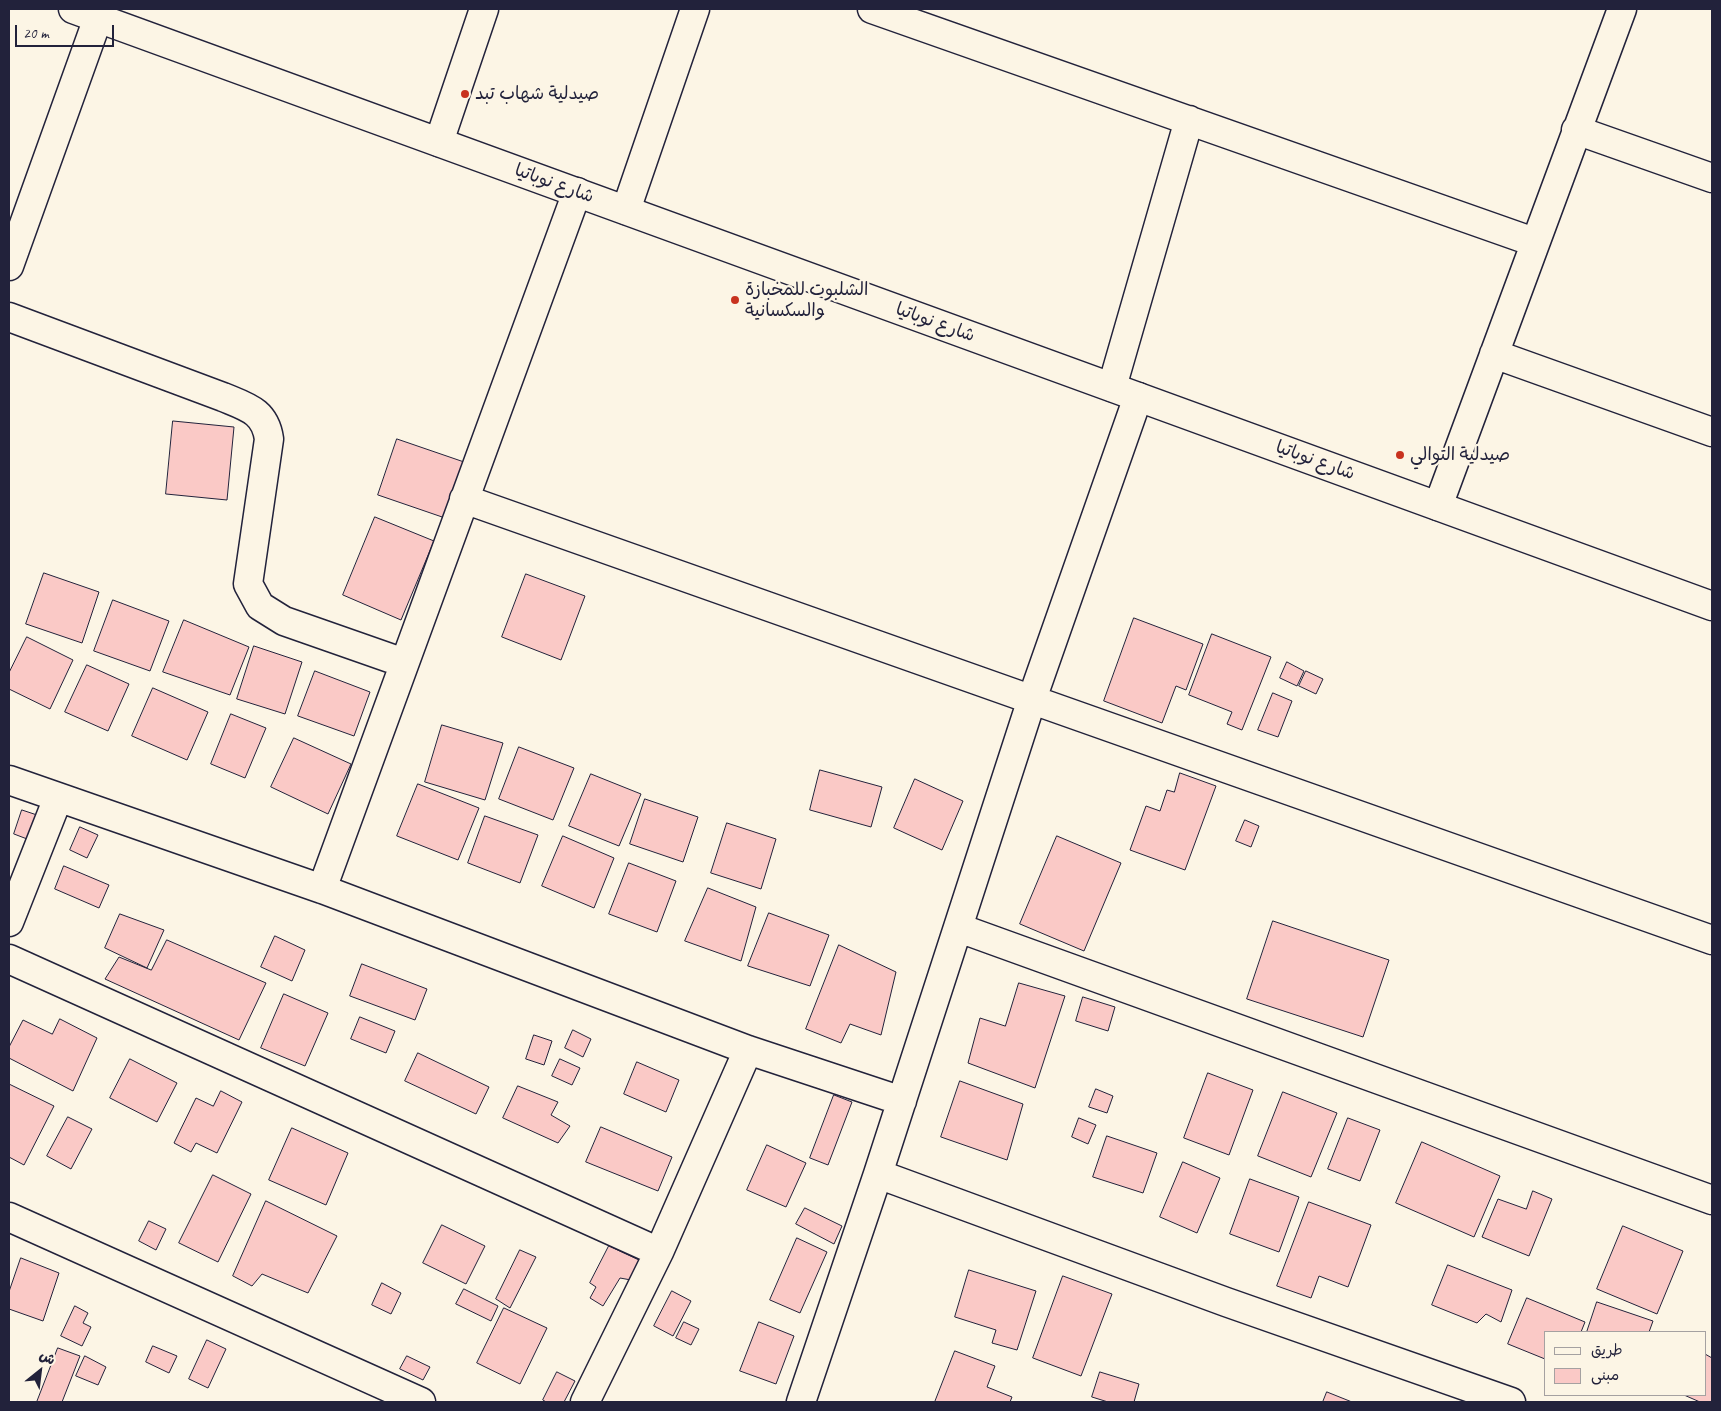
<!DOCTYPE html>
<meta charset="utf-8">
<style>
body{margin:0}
#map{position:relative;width:1721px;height:1411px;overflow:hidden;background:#fcf5e5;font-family:Caveat,"Playpen Sans Arabic",sans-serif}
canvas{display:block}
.frame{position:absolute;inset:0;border:10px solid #22223b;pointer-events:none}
.legend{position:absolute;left:1544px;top:1331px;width:162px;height:65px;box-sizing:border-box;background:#fcf5e5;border:1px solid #a5a1a1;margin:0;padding:6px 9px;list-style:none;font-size:15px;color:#22223b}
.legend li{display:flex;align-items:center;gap:10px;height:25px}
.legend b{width:25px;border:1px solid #a5a1a1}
.north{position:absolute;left:15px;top:1346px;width:50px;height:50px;-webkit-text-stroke:4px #fcf5e5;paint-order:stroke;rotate:29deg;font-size:14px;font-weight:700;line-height:20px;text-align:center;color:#22223b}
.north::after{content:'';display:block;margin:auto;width:18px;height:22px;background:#22223b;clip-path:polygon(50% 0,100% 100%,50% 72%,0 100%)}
.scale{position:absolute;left:15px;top:25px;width:99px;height:22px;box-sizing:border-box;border:2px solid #22223b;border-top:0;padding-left:6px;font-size:15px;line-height:18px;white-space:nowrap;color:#22223b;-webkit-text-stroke:4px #fcf5e5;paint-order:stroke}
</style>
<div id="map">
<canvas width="1721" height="1411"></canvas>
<div class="frame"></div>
<ul class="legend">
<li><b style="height:6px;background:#fcf5e5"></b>طريق</li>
<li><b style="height:14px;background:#fac9c6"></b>مبنى</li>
</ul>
<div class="north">ش</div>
<div class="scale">20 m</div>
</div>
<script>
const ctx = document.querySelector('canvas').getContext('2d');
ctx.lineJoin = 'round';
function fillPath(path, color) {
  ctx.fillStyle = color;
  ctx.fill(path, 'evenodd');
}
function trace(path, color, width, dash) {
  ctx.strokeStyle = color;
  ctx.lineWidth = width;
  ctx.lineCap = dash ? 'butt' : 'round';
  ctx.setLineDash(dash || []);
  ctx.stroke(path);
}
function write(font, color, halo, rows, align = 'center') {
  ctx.font = font + ' Caveat,"Playpen Sans Arabic",sans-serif';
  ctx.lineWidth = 4.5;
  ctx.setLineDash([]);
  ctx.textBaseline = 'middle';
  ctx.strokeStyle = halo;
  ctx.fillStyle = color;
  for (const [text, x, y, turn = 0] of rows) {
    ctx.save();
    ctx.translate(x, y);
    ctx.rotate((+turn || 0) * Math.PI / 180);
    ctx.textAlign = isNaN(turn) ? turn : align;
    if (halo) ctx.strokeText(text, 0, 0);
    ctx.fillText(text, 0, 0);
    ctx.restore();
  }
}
const building = new Path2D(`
 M173 421 234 427 227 500 166 494Z
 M397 439 467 463 448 519 378 495Z
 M375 517 434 541 401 620 343 595Z
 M44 573 99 592 82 643 26 624Z
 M526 574 585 596 561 660 502 637Z
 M113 600 169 621 150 671 94 651Z
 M1134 618 1203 644 1186 690 1176 686 1162 723 1104 701Z
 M184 620 249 647 230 695 163 672Z
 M1212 634 1271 657 1242 730 1227 724 1232 712 1189 695Z
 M27 637 73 660 50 709 9 689V673Z
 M254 646 302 662 285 714 237 699Z
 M1287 662 1304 671 1297 686 1280 678Z
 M87 665 129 684 108 731 65 712Z
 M315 671 370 692 354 736 298 716Z
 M1306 671 1323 679 1316 694 1299 686Z
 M153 688 208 712 187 760 132 736Z
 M1273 693 1292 701 1278 737 1258 730Z
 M231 714 266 728 245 778 211 764Z
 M442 725 503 743 485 800 425 782Z
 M294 738 351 764 328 814 271 787Z
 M519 747 574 768 553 820 499 799Z
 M820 770 882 787 871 827 810 810Z
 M1180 773 1216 786 1185 870 1130 850 1146 806 1160 811 1167 790 1174 792Z
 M591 774 641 794 619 846 569 826Z
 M915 779 963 801 942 850 894 828Z
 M418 784 479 808 458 860 397 836Z
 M645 799 698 817 683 862 630 844Z
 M22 810 43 817 35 842 14 834Z
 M485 816 538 835 520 883 468 863Z
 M1245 820 1259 826 1251 847 1236 841Z
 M727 823 776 839 761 889 711 873Z
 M80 827 98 835 87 858 70 850Z
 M563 836 614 858 594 908 542 886Z
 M1057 836 1121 863 1084 951 1020 924Z
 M629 863 676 881 657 932 609 914Z
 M64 866 109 885 99 908 55 889Z
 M708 888 756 907 741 961 685 941Z
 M769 913 829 935 810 986 748 966Z
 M120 914 164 930 147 968 105 948Z
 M1273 921 1389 960 1363 1037 1247 999Z
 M275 936 305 950 292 981 261 967Z
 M167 940 266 983 239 1040 105 979 119 957 151 970Z
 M839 945 896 972 881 1035 850 1024 841 1043 806 1029Z
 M362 964 427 989 415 1020 350 996Z
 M1019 983 1065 996 1035 1088 968 1063 980 1018 1005 1026Z
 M284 994 328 1013 305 1066 261 1048Z
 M1083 997 1115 1007 1108 1031 1076 1021Z
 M360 1017 395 1031 386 1053 351 1039Z
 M60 1019 97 1038 73 1091 9 1058V1047L23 1020 52 1034Z
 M573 1030 591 1039 583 1057 565 1048Z
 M534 1035 552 1041 544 1065 526 1059Z
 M418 1053 489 1087 476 1114 405 1081Z
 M130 1059 177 1083 157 1122 110 1098Z
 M560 1059 580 1068 572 1085 552 1076Z
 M637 1062 679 1080 666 1112 624 1094Z
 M1208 1073 1253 1090 1229 1155 1184 1138Z
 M960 1081 1023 1104 1007 1160 941 1137Z
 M9 1084 54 1106 24 1165 9 1157Z
 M518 1086 558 1102 551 1115 570 1126 558 1143 503 1118Z
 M1096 1089 1113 1096 1107 1113 1089 1107Z
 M221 1091 242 1102 217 1153 196 1143 191 1152 174 1143 196 1098 213 1106Z
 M1283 1092 1337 1113 1311 1177 1258 1156Z
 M834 1095 852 1102 828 1165 810 1158Z
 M68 1117 92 1129 71 1169 47 1156Z
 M1079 1118 1096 1125 1088 1144 1072 1137Z
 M1348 1118 1380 1130 1360 1181 1328 1169Z
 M601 1127 672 1157 658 1191 586 1162Z
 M292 1128 348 1153 326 1205 269 1180Z
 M1107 1136 1157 1153 1143 1193 1093 1177Z
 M1422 1142 1500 1176 1474 1237 1396 1203Z
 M767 1145 806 1163 786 1207 747 1190Z
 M1183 1162 1220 1178 1197 1233 1160 1217Z
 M213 1175 251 1194 218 1262 179 1243Z
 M1250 1179 1299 1197 1279 1252 1230 1234Z
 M1533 1191 1552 1199 1529 1256 1482 1237 1498 1199 1526 1209Z
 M266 1201 337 1236 308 1293 262 1274 252 1286 233 1276Z
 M1309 1202 1371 1225 1348 1287 1319 1276 1311 1298 1277 1286Z
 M805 1208 842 1226 834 1244 796 1224Z
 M149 1221 166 1229 156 1250 139 1241Z
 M442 1225 485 1246 466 1284 423 1263Z
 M1623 1226 1683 1251 1657 1314 1597 1289Z
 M797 1238 827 1252 800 1313 770 1300Z
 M609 1246 639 1260 631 1280 620 1278 603 1306 590 1298 596 1287 590 1283Z
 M520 1250 536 1257 510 1308 496 1299Z
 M21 1258 59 1273 43 1321 9 1309V1292Z
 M1448 1265 1512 1290 1501 1322 1486 1314 1477 1323 1432 1305Z
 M969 1270 1036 1291 1017 1350 992 1343 996 1330 955 1317Z
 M1063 1276 1112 1294 1081 1376 1033 1358Z
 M382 1283 401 1293 391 1314 372 1305Z
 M464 1289 498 1306 491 1321 456 1304Z
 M672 1291 691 1301 673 1336 654 1326Z
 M1527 1298 1585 1322 1581 1332H1545V1359L1508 1344Z
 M1597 1302 1653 1321 1649 1332H1587Z
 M75 1306 88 1313 83 1323 91 1327 82 1346 61 1336Z
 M504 1308 547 1328 520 1384 477 1363Z
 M684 1322 699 1329 691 1345 676 1338Z
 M759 1322 794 1336 776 1384 740 1371Z
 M207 1340 226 1349 208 1388 189 1379Z
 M153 1346 177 1356 169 1373 146 1362Z
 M58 1348 80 1356 62 1402H37Z
 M955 1351 995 1366 987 1387 1012 1397 1010 1402H935Z
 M1705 1354 1712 1358V1402H1700L1684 1395H1705Z
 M85 1356 106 1367 98 1385 76 1376Z
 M407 1356 430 1367 423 1380 400 1369Z
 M557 1372 575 1381 564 1402H546L543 1400Z
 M1100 1372 1139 1384 1134 1402H1108L1092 1397Z
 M1327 1392 1352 1402H1323Z`);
fillPath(building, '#fac9c6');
trace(building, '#22223b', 1);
const minor = new Path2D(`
 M872 9 1534 242
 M1576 130 1712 178
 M439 142 484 9
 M626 210 695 9
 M9 266 98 18
 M9 317 223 397C247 407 265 411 269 439L248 584 260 606 284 621 404 663
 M1494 354 1712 432
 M1112 387 1189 120
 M464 499 1712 940
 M1438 506 1622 9
 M9 780 322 889 748 1050 902 1101
 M322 889 577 192
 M9 922 58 798
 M959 928 1712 1200
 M9 959 659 1252
 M878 1174 1226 1302 1511 1402
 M9 1217 421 1402
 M585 1402 659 1252 748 1050
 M801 1402 878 1174 1032 699 1138 397`);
const tertiary = new Path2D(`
 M73 9 1712 606`);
trace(minor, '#22223b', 31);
trace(tertiary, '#22223b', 31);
trace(minor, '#fcf5e5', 28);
trace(tertiary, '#fcf5e5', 28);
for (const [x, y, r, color] of [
 [465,94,5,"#c8321e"],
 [735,300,5,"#c8321e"],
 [1400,455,5,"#c8321e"]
]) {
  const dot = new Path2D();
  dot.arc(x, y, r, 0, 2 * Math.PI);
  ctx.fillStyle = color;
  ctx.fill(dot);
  trace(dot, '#fcf5e5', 2);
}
write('18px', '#22223b', '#fcf5e5', [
 ["صيدلية شهاب تبد",475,94],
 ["الشلبوت للمخبازة",745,290],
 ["والسكسانية",745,311],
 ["صيدلية التوالي",1410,455]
], 'left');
write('18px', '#22223b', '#fcf5e5', [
 ["شارع نوباتيا",554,184,20],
 ["شارع نوباتيا",935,323,20],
 ["شارع نوباتيا",1315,461,20]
]);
</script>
